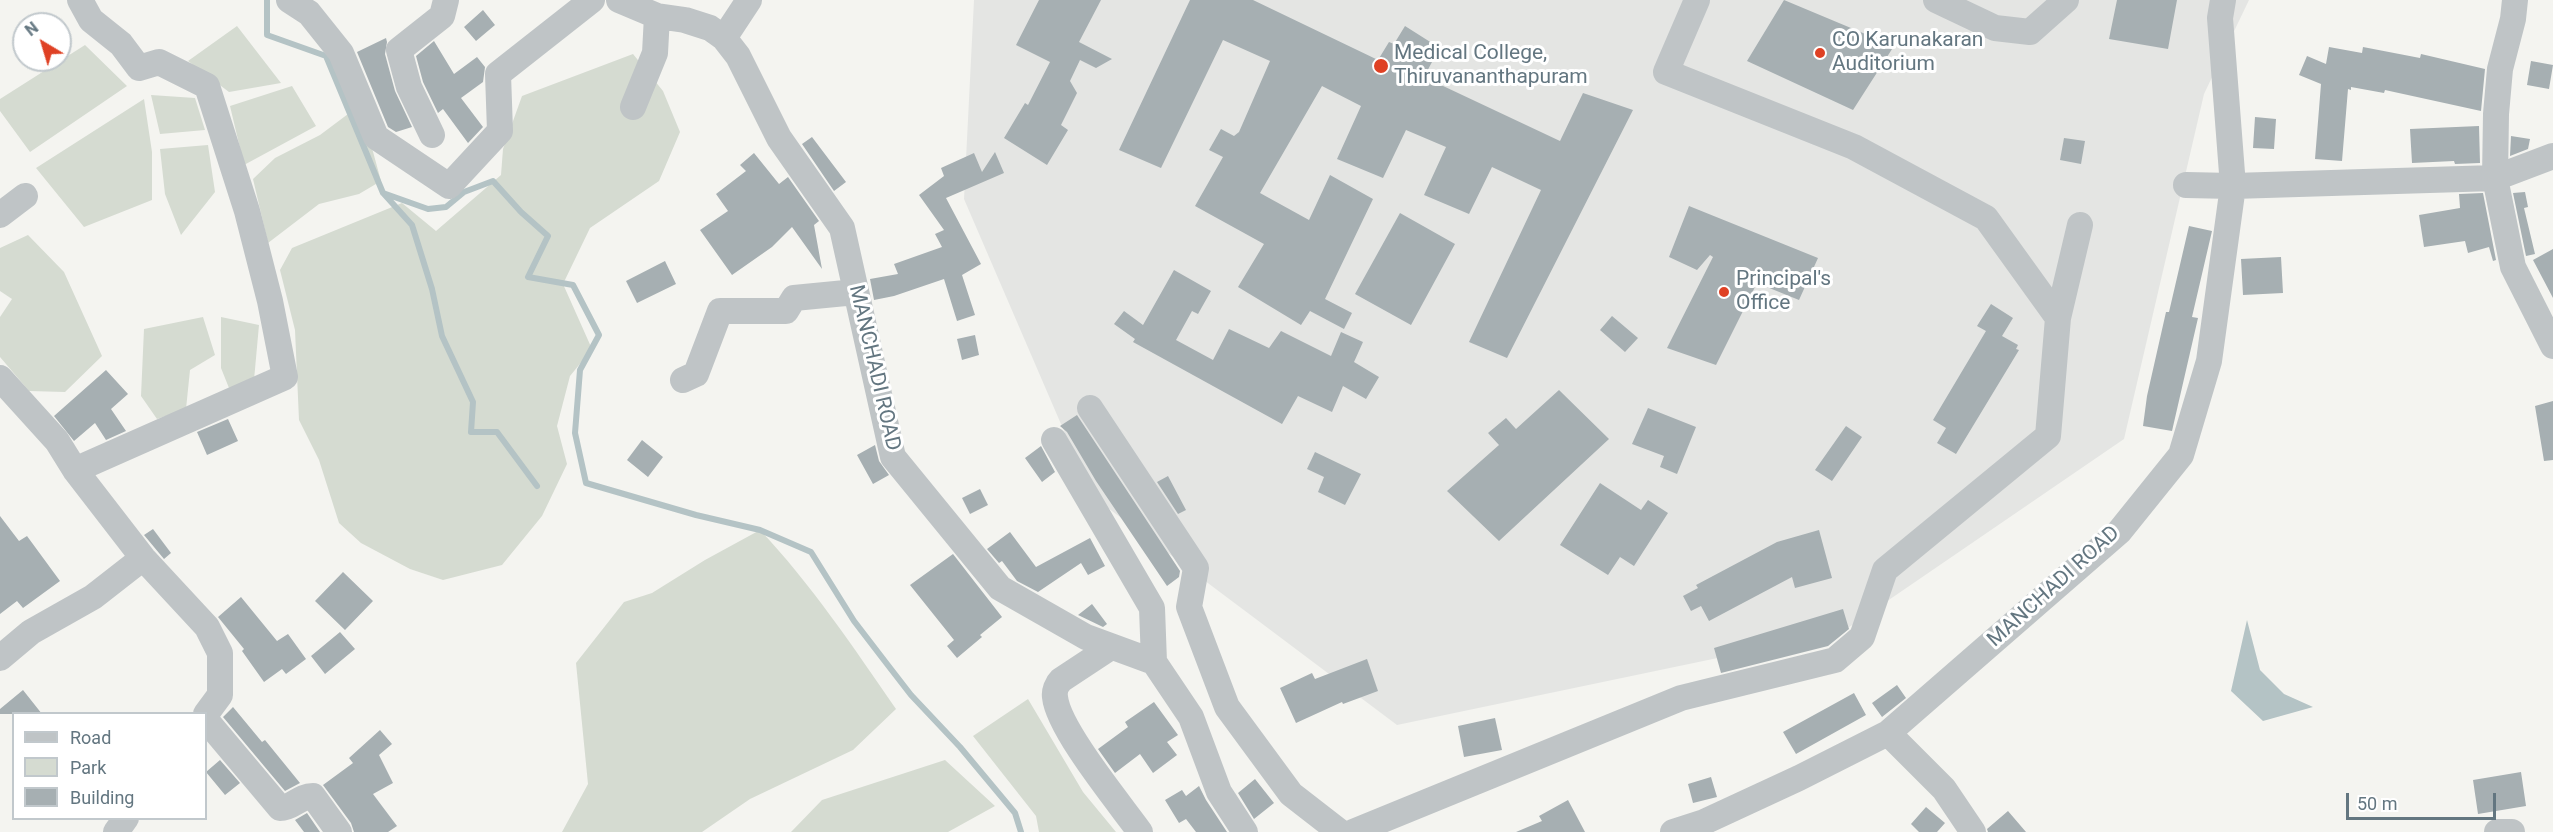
<!DOCTYPE html>
<style>
body{margin:0}
#map{position:relative;width:2553px;height:832px;overflow:hidden;background:#f4f4f0;font-family:Roboto,sans-serif}
canvas{display:block}
.legend{position:absolute;left:12px;top:712px;width:195px;height:108px;box-sizing:border-box;background:#fff;border:2px solid #c1c8cc;margin:0;padding:8px 10px;list-style:none;font-size:18px;color:#637680}
.legend li{display:flex;align-items:center;gap:12px;height:30px}
.legend b{width:30px;border:2px solid #c1c8cc}
.north{position:absolute;left:12px;top:12px;width:60px;height:60px;box-sizing:border-box;background:#fff;border:2px solid #c1c8cc;border-radius:50%;rotate:322deg;font-size:16px;font-weight:700;line-height:24px;text-align:center;color:#637680}
.north::after{content:'';display:block;margin:auto;width:21px;height:27px;background:#df4124;clip-path:polygon(50% 0,100% 100%,50% 72%,0 100%)}
.scale{position:absolute;left:2346px;top:793px;width:150px;height:27px;box-sizing:border-box;border:3px solid #637680;border-top:0;padding-left:8px;font-size:18px;line-height:21px;white-space:nowrap;color:#637680;-webkit-text-stroke:4px #fff;paint-order:stroke}
</style>
<div id="map">
<canvas width="2553" height="832"></canvas>
<ul class="legend">
<li><b style="height:8px;background:#bfc4c6"></b>Road</li>
<li><b style="height:16px;background:#d5dbd1"></b>Park</li>
<li><b style="height:16px;background:#a6afb2"></b>Building</li>
</ul>
<div class="north">N</div>
<div class="scale">50 m</div>
</div>
<script>
const ctx = document.querySelector('canvas').getContext('2d');
ctx.lineJoin = 'round';
function fillPath(path, color) {
  ctx.fillStyle = color;
  ctx.fill(path, 'evenodd');
}
function trace(path, color, width, dash) {
  ctx.strokeStyle = color;
  ctx.lineWidth = width;
  ctx.lineCap = dash ? 'butt' : 'round';
  ctx.setLineDash(dash || []);
  ctx.stroke(path);
}
function write(font, color, halo, rows, align = 'center') {
  ctx.font = font + ' Roboto,sans-serif';
  ctx.lineWidth = 6;
  ctx.setLineDash([]);
  ctx.textBaseline = 'middle';
  ctx.strokeStyle = halo;
  ctx.fillStyle = color;
  for (const [text, x, y, turn = 0] of rows) {
    ctx.save();
    ctx.translate(x, y);
    ctx.rotate((+turn || 0) * Math.PI / 180);
    ctx.textAlign = isNaN(turn) ? turn : align;
    if (halo) ctx.strokeText(text, 0, 0);
    ctx.fillText(text, 0, 0);
    ctx.restore();
  }
}
fillPath(new Path2D(`
 M974 0H2249L2204 94 2124 439 1842 632 1397 725 1092 496 964 199Z`), '#e4e5e3');
fillPath(new Path2D(`
 M237 26 281 83 229 92 188 61Z
 M85 45 127 86 30 152 0 111V99Z
 M633 54 663 91 680 132 659 181 590 228 563 284 592 349 570 376 557 426 567 464 542 516 502 565 443 580 410 569 361 543 339 523 319 460 299 420 295 330 280 270 292 248 402 203 436 231 501 175 503 149 522 96Z
 M292 86 316 126 244 165 230 106Z
 M151 95 195 98 205 130 160 134Z
 M144 99 152 152V200L84 227 36 168Z
 M352 111 372 148 381 181 359 194 319 204 268 243 253 179 275 158 320 135Z
 M208 145 215 192 181 235 165 194 160 149Z
 M28 235 64 272 102 356 65 392 29 391 0 357V317L12 299 0 291V248Z
 M203 317 215 355 190 370 186 409 157 419 141 396 144 329Z
 M221 317 259 325 254 380 229 388 221 368Z
 M760 530C811 584 854 648 896 709L853 750 750 799 702 832H562L588 784 576 663 624 602 652 593 705 560Z
 M1028 699 1083 792 1116 832H1039L1036 816 973 736Z
 M945 760 995 806 948 832H791L822 800Z`), '#d5dbd1');
fillPath(new Path2D(`
 M2247 620 2260 670 2284 694 2313 707 2263 721 2231 691Z`), '#b4c3c5');
trace(new Path2D(`
 M267 0V35L326 56 383 193 428 209 446 207 464 192 493 181 521 212 548 236 528 277 573 285 599 335 580 370 575 433 586 483 696 515 760 530 811 552 854 621 887 664 911 695 960 747 1015 813 1021 832
 M384 194 412 225 432 289 442 336 473 402 471 432H497L537 486`), '#b4c3c5', 6);
fillPath(new Path2D(`
 M1039 0H1101L1079 42 1112 59 1096 68 1080 60 1070 81 1077 93 1061 125 1068 130 1047 165 1004 138 1025 103 1028 105 1050 62 1016 45Z
 M1190 0H1253L1378 60 1389 42 1394 44 1405 26 1435 45 1426 59 1432 62 1424 77 1560 141 1583 93 1633 110 1507 358 1469 342 1541 190 1492 167 1469 214 1424 195 1446 147 1406 130 1383 178 1337 159 1361 106 1322 86 1260 193 1309 220 1330 175 1373 199 1325 299 1352 313 1344 329 1310 311 1301 325 1238 287 1264 244 1195 206 1223 157 1209 150 1221 129 1234 136 1239 132 1270 61 1223 40 1161 168 1119 150Z
 M1784 0 1894 46 1853 110 1747 61Z
 M2117 0H2177L2168 49 2109 39Z
 M483 10 495 25 476 41 464 27Z
 M386 38 387 42 385 54 395 91 412 127 396 132 388 127 357 52Z
 M434 41 454 74 477 57 485 67 483 82 461 98 483 127 468 143 443 109 438 113 423 82 416 56Z
 M2329 47 2362 53 2363 47 2420 58 2421 54 2485 69 2481 111 2385 90 2384 93 2351 87V90L2348 89 2342 161 2315 159 2321 84 2299 75 2307 56 2326 64Z
 M2531 61 2553 65 2549 89 2527 85Z
 M2255 117 2276 119 2274 149 2253 148Z
 M2479 126 2480 163 2455 164 2454 161 2412 163 2410 129Z
 M2511 136 2530 139 2528 149 2510 156Z
 M812 137 846 182 834 191 802 144Z
 M2064 138 2085 141 2081 164 2060 160Z
 M995 152 1004 173 946 198 981 264 962 275 975 315 957 321 944 279 894 296 874 300 870 279 898 274 894 264 942 247 935 234 944 230 919 195 944 176 941 168 974 153 982 172Z
 M754 153 779 184 788 177 819 221 814 225 822 269 792 227 772 247 732 275 700 230 728 211 716 194 746 171 740 165Z
 M2525 192 2528 207 2524 208 2535 254 2526 256 2513 193Z
 M2483 193 2496 260 2493 261 2489 247 2468 253 2465 241 2424 247 2419 215 2460 208 2459 194Z
 M1689 206 1818 258 1799 300 1757 283 1716 365 1667 348 1713 257 1710 255 1697 270 1669 257Z
 M1400 213 1455 244 1411 325 1355 294Z
 M2189 226 2212 231 2192 317 2198 318 2172 431 2143 426 2147 396 2166 312H2169Z
 M2553 249V298L2533 260Z
 M2281 257 2283 293 2243 295 2241 259Z
 M665 261 676 284 637 303 626 281Z
 M1174 270 1211 291 1198 314 1192 311 1176 340 1213 360 1229 329 1269 348 1281 331 1331 356 1341 332 1363 342 1354 362 1379 377 1366 399 1343 386 1332 412 1298 396 1282 424 1133 342 1135 339 1114 324 1124 311 1143 325Z
 M1991 304 2013 318 2002 336 2018 345 2016 349 2019 350 1956 454 1937 443 1946 428 1933 420 1986 331 1977 326Z
 M1612 316 1638 338 1625 352 1600 330Z
 M975 335 979 355 962 360 957 339Z
 M106 370 128 394 111 409 126 431 106 440 95 423 74 441 54 416Z
 M1559 390 1609 439 1499 541 1447 491 1499 445 1488 433 1506 418 1516 429Z
 M2553 401V460L2544 461 2535 406Z
 M1648 408 1696 427 1677 474 1660 467 1664 456 1632 444Z
 M1077 415 1180 571 1179 577 1167 586 1096 481 1067 432 1060 426Z
 M228 419 238 441 207 455 197 432Z
 M1846 426 1862 437 1832 481 1815 470Z
 M642 440 663 457 648 477 627 460Z
 M875 445 879 461 889 475 873 484 857 455Z
 M1041 446 1055 472 1042 482 1025 458Z
 M1315 452 1361 474 1345 505 1318 492 1324 477 1307 469Z
 M1168 476 1186 510 1178 514 1157 482Z
 M1600 483 1641 510 1648 500 1668 513 1634 566 1620 557 1608 575 1560 545Z
 M980 489 988 505 970 514 962 498Z
 M0 516 19 541 27 536 60 581 23 608 17 601 0 614Z
 M153 529 171 553 164 559 144 535Z
 M1819 530 1832 578 1795 588 1792 577 1709 621 1701 606 1691 611 1683 596 1698 588 1696 585 1777 542Z
 M1010 532 1036 567 1090 538 1105 566 1088 575 1081 563 1038 592 1017 581 1002 561 999 563 987 549Z
 M953 554 1002 617 980 635 982 637 957 658 947 646 954 640 910 585Z
 M343 572 373 601 345 630 315 601Z
 M241 597 277 641 288 634 306 659 286 674 282 669 264 682 242 651 244 649 218 617Z
 M1092 604 1107 624 1103 627 1078 615Z
 M1843 609 1849 629 1828 646 1721 673 1714 648Z
 M340 632 355 649 325 674 311 656Z
 M1367 659 1378 691 1343 704 1342 702 1296 723 1280 688 1312 673 1315 679Z
 M1897 685 1906 698 1882 717 1872 703Z
 M23 690 42 714H0V709Z
 M1854 693 1866 715 1796 754 1783 732Z
 M1154 702 1178 735 1167 742 1177 755 1153 773 1140 754 1115 773 1098 749 1128 727 1125 722Z
 M233 707 262 742 265 740 300 783 285 791 223 717Z
 M1495 718 1502 750 1464 757 1458 726Z
 M380 730 392 744 379 755 393 783 373 794 397 826 388 832H354L351 823 323 785 353 763 349 758Z
 M220 760 240 783 225 795 206 772Z
 M2521 772 2526 806 2478 814 2473 780Z
 M1711 777 1717 797 1693 803 1688 784Z
 M1255 779 1274 803 1254 819 1238 793Z
 M1199 786 1206 800 1227 832H1196L1186 819 1179 823 1165 800 1182 790 1186 796Z
 M1568 800 1585 832H1516L1542 821 1539 816Z
 M1926 807 1945 823 1937 832H1919L1911 824Z
 M2008 811 2026 832H1988L1987 829Z
 M307 813 320 832H304L295 820Z`), '#a6afb2');
trace(new Path2D(`
 M289 0 309 13 341 53 376 137 449 186 500 131 498 74 592 0
 M619 0 657 16 685 20 710 28 724 38 738 56 779 138 842 228 893 457 1000 588 1086 637 1154 662 1191 717 1219 792 1245 832
 M1936 0 1995 28 2030 32 2066 0
 M2515 0 2513 19 2500 69 2496 114 2495 178 2513 267 2553 346
 M724 38 749 0
 M633 107 655 53 657 16
 M432 135 409 87 399 50 442 16 446 0
 M2186 185 2233 186 2495 178 2553 156
 M0 215 25 196
 M2058 318 2080 225
 M0 378 57 441 75 470 143 558 207 627 220 653V695L206 714
 M683 380 696 374 720 311H786L794 298 856 292
 M1090 408 1196 568 1189 607 1227 707 1291 794 1340 832
 M1054 440 1152 608 1154 662
 M75 470 285 377 270 301 247 211 207 86 159 62 139 68 121 44 91 20 80 0
 M1111 647 1061 680C1057 684 1054 691 1055 697 1058 729 1120 804 1140 832
 M0 658 31 632 93 597 143 558
 M206 720 280 808C293 808 299 796 313 796L339 832
 M1888 733 1944 789 1973 832
 M116 832 126 818
 M1353 832 1681 698 1835 660 1862 637 1885 570 2048 436 2058 318 1986 218 1854 147 1666 72 1697 0
 M1673 832 1704 822 1799 778 1888 733 2119 532 2181 455 2209 361 2233 186 2220 18 2223 0
 M2497 832H2512`), '#bfc4c6', 26);
for (const [x, y, r, color] of [
 [1820,53,6,"#df4124"],
 [1381,66,8,"#df4124"],
 [1724,292,6,"#df4124"]
]) {
  const dot = new Path2D();
  dot.arc(x, y, r, 0, 2 * Math.PI);
  ctx.fillStyle = color;
  ctx.fill(dot);
  trace(dot, '#fff', 2);
}
write('21px', '#637680', '#fff', [
 ["CO Karunakaran",1832,41],
 ["Auditorium",1832,65],
 ["Medical College,",1394,54],
 ["Thiruvananthapuram",1394,78],
 ["Principal's",1736,280],
 ["Office",1736,304]
], 'left');
write('21px', '#637680', '#fff', [
 ["MANCHADI ROAD",874,368,77],
 ["MANCHADI ROAD",2054,587,-42]
]);
</script>
